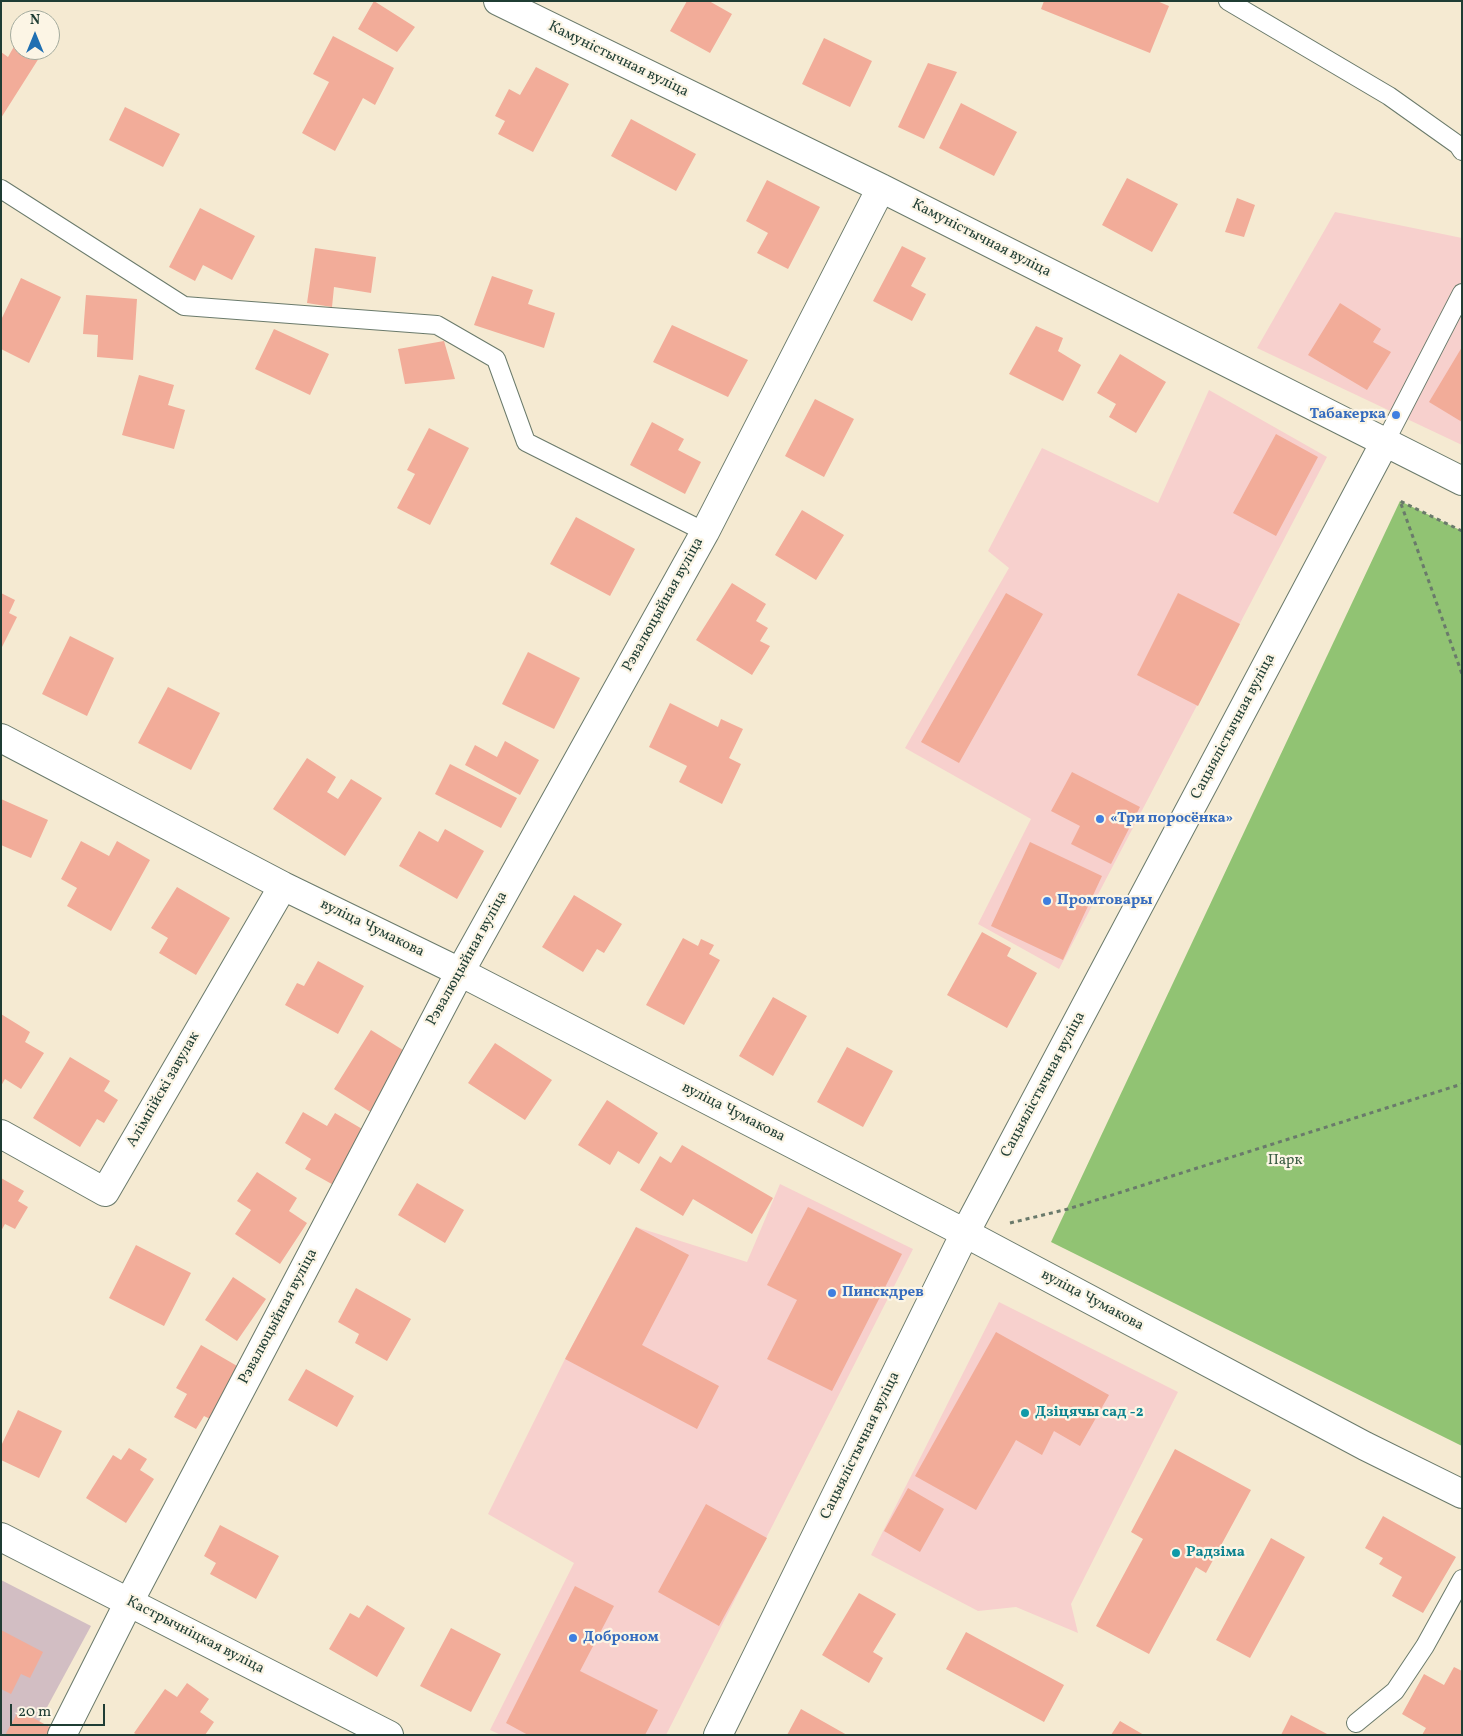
<!DOCTYPE html>
<meta charset="utf-8">
<style>
body{margin:0}
#map{position:relative;width:1463px;height:1736px;overflow:hidden;background:#f5ead2;font-family:Vollkorn,serif}
canvas{display:block}
.frame{position:absolute;inset:0;border:2px solid #1f3d34;pointer-events:none}
.north{position:absolute;left:10px;top:10px;width:50px;height:50px;box-sizing:border-box;background:#fcf5e5;border:1px solid #a4ab9e;border-radius:50%;rotate:0deg;font-size:14px;font-weight:700;line-height:20px;text-align:center;color:#1f3d34}
.north::after{content:'';display:block;margin:auto;width:18px;height:22px;background:#1f6fb2;clip-path:polygon(50% 0,100% 100%,50% 72%,0 100%)}
.scale{position:absolute;left:10px;top:1704px;width:95px;height:22px;box-sizing:border-box;border:2px solid #1f3d34;border-top:0;padding-left:6px;font-size:15px;line-height:18px;white-space:nowrap;color:#1f3d34;-webkit-text-stroke:4px #fcf5e5;paint-order:stroke}
</style>
<div id="map">
<canvas width="1463" height="1736"></canvas>
<div class="frame"></div>
<div class="north">N</div>
<div class="scale">20 m</div>
</div>
<script>
const ctx = document.querySelector('canvas').getContext('2d');
ctx.lineJoin = 'round';
function fillPath(path, color) {
  ctx.fillStyle = color;
  ctx.fill(path, 'evenodd');
}
function trace(path, color, width, dash) {
  ctx.strokeStyle = color;
  ctx.lineWidth = width;
  ctx.lineCap = dash ? 'butt' : 'round';
  ctx.setLineDash(dash || []);
  ctx.stroke(path);
}
function write(font, color, halo, rows, align = 'center') {
  ctx.font = font + ' Vollkorn,serif';
  ctx.lineWidth = 4.5;
  ctx.setLineDash([]);
  ctx.textBaseline = 'middle';
  ctx.strokeStyle = halo;
  ctx.fillStyle = color;
  for (const [text, x, y, turn = 0] of rows) {
    ctx.save();
    ctx.translate(x, y);
    ctx.rotate((+turn || 0) * Math.PI / 180);
    ctx.textAlign = isNaN(turn) ? turn : align;
    if (halo) ctx.strokeText(text, 0, 0);
    ctx.fillText(text, 0, 0);
    ctx.restore();
  }
}
fillPath(new Path2D(`
 M1335 212 1462 238V445L1257 348Z
 M1209 390 1327 457 1059 969 978 924 1031 819 905 748 1009 568 988 551 1042 448 1158 503Z
 M780 1184 913 1249 666 1735H501L490 1730 574 1563 488 1514 565 1359 636 1227 747 1262Z
 M999 1302 1178 1392 1071 1604 1078 1633 1016 1607 978 1611 871 1555Z`), '#f7d0cd');
fillPath(new Path2D(`
 M1 1580 91 1626 32 1735H1Z`), '#d2bec3');
fillPath(new Path2D(`
 M1400 501 1462 531V1446L1051 1242Z`), '#91c373');
fillPath(new Path2D(`
 M374 1 415 27 397 52 358 29Z
 M687 1H709L732 14 710 53 670 31Z
 M1044 1H1157L1169 6 1150 53 1041 9Z
 M333 36 394 68 375 105 363 98 335 151 302 133 329 82 313 74Z
 M824 38 872 61 850 107 802 84Z
 M16 43 20 45V50H27L39 58 1 118V52L8 57Z
 M928 63 957 72 924 139 898 127Z
 M536 67 569 84 533 152 498 134 505 121 495 116 509 89 520 95Z
 M961 103 1017 132 994 176 939 148Z
 M125 107 180 134 163 167 109 140Z
 M631 119 696 154 676 191 611 156Z
 M1127 178 1178 204 1152 252 1102 225Z
 M767 180 820 207 788 269 757 253 768 233 746 221Z
 M1237 198 1255 205 1244 237 1225 232Z
 M200 208 255 236 232 280 203 265 195 281 169 267Z
 M902 246 926 258 911 286 926 294 912 321 873 301Z
 M315 248 376 257 371 293 334 287 332 307 307 303Z
 M492 276 533 290 528 304 555 313 544 348 474 325Z
 M21 278 61 297 29 363 1 349V320Z
 M86 295 137 299 133 360 97 357 98 335 83 334Z
 M1340 303 1381 329 1373 342 1391 352 1367 390 1308 355Z
 M672 325 748 360 728 397 653 362Z
 M1036 326 1063 338 1058 351 1081 365 1063 401 1009 374Z
 M274 329 329 354 310 395 255 369Z
 M444 341 455 379 405 384 398 349Z
 M1462 347V422L1429 402Z
 M1120 354 1166 382 1136 433 1109 417 1116 404 1097 393Z
 M139 375 174 385 168 405 185 410 174 449 122 435Z
 M815 399 854 419 824 477 785 456Z
 M652 422 684 439 678 450 701 462 685 494 630 465Z
 M429 428 469 448 430 525 397 508 415 474 407 470Z
 M1276 434 1318 457 1276 536 1233 513Z
 M802 510 844 535 816 580 775 555Z
 M576 517 635 549 610 596 550 564Z
 M732 583 766 604 756 621 768 628 760 641 770 646 752 675 696 640Z
 M1 593 15 600 9 613 17 617 1 649Z
 M1006 593 1043 614 959 763 921 742Z
 M1178 593 1240 624 1198 706 1137 675Z
 M70 636 114 658 87 716 42 694Z
 M528 652 580 678 554 729 502 704Z
 M168 687 220 713 191 770 138 743Z
 M670 703 718 727 721 719 743 729 729 758 741 764 722 804 679 782 687 766 649 747Z
 M505 741 539 760 520 795 465 765 475 745 497 757Z
 M307 758 336 777 327 792 338 799 351 779 382 798 345 856 273 809Z
 M450 764 517 798 501 828 435 794Z
 M1072 772 1140 807 1111 864 1071 844 1080 826 1051 811Z
 M1 799 48 820 31 858 1 845Z
 M445 829 484 851 457 899 399 866 419 831 438 842Z
 M81 841 109 856 117 841 150 860 111 931 67 906 77 888 61 879Z
 M1030 842 1102 876 1063 960 991 926Z
 M177 887 230 918 196 975 159 953 168 938 151 928Z
 M574 895 622 924 604 953 597 949 583 972 542 947Z
 M982 932 1011 948 1007 956 1037 973 1007 1028 947 995Z
 M683 938 698 946 701 939 714 945 709 954 720 960 684 1025 646 1005Z
 M318 961 364 986 338 1034 285 1005 297 983 304 986Z
 M773 997 807 1016 773 1076 739 1056Z
 M1 1014 30 1032 25 1042 44 1053 21 1089 5 1079 1 1086Z
 M371 1030 414 1057 377 1116 334 1089Z
 M495 1043 552 1080 525 1120 468 1083Z
 M847 1047 893 1071 863 1127 817 1102Z
 M70 1057 110 1081 104 1091 118 1100 104 1123 97 1119 80 1147 33 1118Z
 M607 1100 658 1133 639 1164 618 1151 610 1165 578 1145Z
 M303 1112 327 1126 335 1113 369 1133 337 1187 305 1169 311 1159 285 1143Z
 M682 1145 773 1198 752 1234 693 1199 683 1216 640 1190 660 1156 671 1163Z
 M257 1172 297 1198 289 1211 307 1223 280 1264 235 1234 251 1210 237 1201Z
 M1 1178 24 1191 18 1201 28 1207 15 1229 5 1224 1 1231Z
 M417 1183 464 1210 445 1243 398 1215Z
 M808 1207 902 1254 832 1391 767 1359 797 1300 767 1285Z
 M636 1227 689 1255 642 1345 719 1386 697 1429 565 1359Z
 M136 1245 191 1273 164 1326 109 1298Z
 M233 1277 266 1299 237 1341 205 1320Z
 M356 1288 411 1319 387 1361 355 1343 359 1334 338 1322Z
 M996 1332 1109 1395 1080 1446 1054 1431 1042 1455 1016 1440 976 1510 915 1476Z
 M201 1345 244 1370 210 1419 204 1416 196 1429 174 1417 187 1394 176 1388Z
 M306 1369 354 1396 337 1427 288 1400Z
 M18 1410 62 1431 39 1478 1 1460V1446Z
 M129 1448 147 1459 140 1470 154 1479 126 1523 86 1498 113 1455 121 1460Z
 M1175 1449 1251 1490 1206 1573 1196 1567 1149 1654 1096 1626 1143 1539 1131 1532Z
 M908 1488 944 1509 920 1552 884 1531Z
 M706 1504 767 1538 719 1626 658 1592Z
 M1383 1516 1456 1557 1423 1613 1392 1596 1402 1577 1379 1564 1383 1558 1365 1548Z
 M220 1525 279 1556 256 1599 210 1574 216 1563 204 1556Z
 M1271 1538 1305 1557 1250 1658 1216 1640Z
 M575 1586 614 1606 580 1671 658 1710 645 1735H528L506 1723Z
 M859 1593 896 1614 873 1652 883 1658 869 1683 822 1655Z
 M367 1605 405 1628 377 1677 329 1649 350 1613 359 1618Z
 M451 1628 501 1654 471 1712 420 1686Z
 M1 1630 43 1652 30 1678 21 1674 11 1694 1 1689Z
 M966 1632 1064 1685 1044 1722 946 1669Z
 M1454 1667 1462 1671V1735H1422L1426 1728 1402 1714 1424 1674 1444 1685Z
 M187 1683 209 1699 200 1712 214 1722 205 1735H137L134 1733 165 1689 177 1697Z
 M801 1709 847 1735H787Z
 M19 1710 55 1730 53 1735H5Z
 M1291 1715 1329 1735H1281Z
 M1120 1721 1144 1735H1111Z`), '#f2ac99');
const service = new Path2D(`
 M1228 1 1389 96 1458 145 1462 151
 M1 189 184 306 437 325 496 359 526 442 705 532
 M1385 442 1462 293
 M1356 1723 1395 1691 1425 1646 1462 1579`);
const minor = new Path2D(`
 M498 1 881 188 1462 481
 M1 738 283 886 460 972 965 1233 1365 1446 1462 1494
 M1 1134 105 1192 283 886
 M62 1735 129 1602 460 972 705 532 881 188
 M718 1735 965 1233 1385 442`);
const tertiary = new Path2D(`
 M1 1537 389 1735`);
trace(service, '#6a7a6b', 20);
trace(minor, '#6a7a6b', 30);
trace(tertiary, '#6a7a6b', 30);
trace(new Path2D(`
 M1462 531 1400 501 1462 674
 M1010 1223 1068 1209 1462 1084`), '#6a7a6b', 3, [4, 4]);
trace(service, '#fff', 18);
trace(minor, '#fff', 28);
trace(tertiary, '#fff', 28);
for (const [x, y, r, color] of [
 [1396,415,5,"#3f7fe0"],
 [1100,819,5,"#3f7fe0"],
 [1047,901,5,"#3f7fe0"],
 [832,1293,5,"#3f7fe0"],
 [1025,1413,5,"#0f9aa8"],
 [1176,1553,5,"#0f9aa8"],
 [573,1638,5,"#3f7fe0"]
]) {
  const dot = new Path2D();
  dot.arc(x, y, r, 0, 2 * Math.PI);
  ctx.fillStyle = color;
  ctx.fill(dot);
  trace(dot, '#fcf5e5', 2);
}
write('15px', '#1f3d34', '#fcf5e5', [
 ["Камуністычная вуліца",618,60,26],
 ["Камуністычная вуліца",981,239,27],
 ["Рэвалюцыйная вуліца",664,605,-61],
 ["Сацыялістычная вуліца",1234,727,-62],
 ["вуліца Чумакова",372,929,26],
 ["Рэвалюцыйная вуліца",468,959,-61],
 ["Сацыялістычная вуліца",1044,1085,-62],
 ["Алімпійскі завулак",164,1090,-60],
 ["вуліца Чумакова",733,1113,27],
 ["вуліца Чумакова",1092,1301,28],
 ["Рэвалюцыйная вуліца",279,1317,-62],
 ["Сацыялістычная вуліца",861,1446,-64],
 ["Кастрычніцкая вуліца",195,1636,27]
]);
write('bold 15px', '#366cbe', '#fcf5e5', [
 ["Табакерка",1386,415,"right"],
 ["«Три поросёнка»",1110,819],
 ["Промтовары",1057,901],
 ["Пинскдрев",842,1293],
 ["Доброном",583,1638]
], 'left');
write('15px', '#3c5e44', '#fcf5e5', [
 ["Парк",1285,1161]
]);
write('bold 15px', '#0d838f', '#fcf5e5', [
 ["Дзіцячы сад -2",1035,1413],
 ["Радзіма",1186,1553]
], 'left');
</script>
